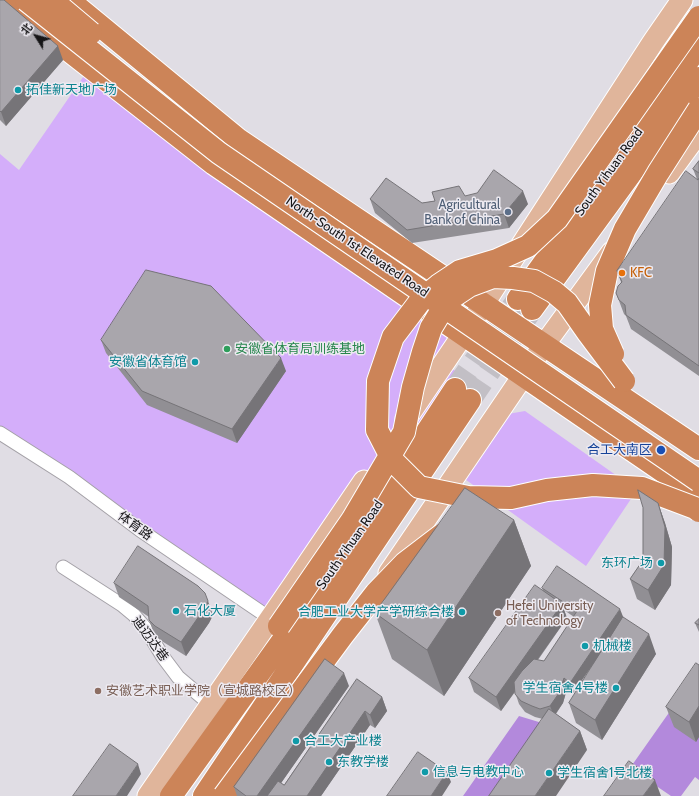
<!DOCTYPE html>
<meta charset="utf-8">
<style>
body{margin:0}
#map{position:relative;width:699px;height:796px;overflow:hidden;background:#e0dde4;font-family:Cabin,"Noto Sans SC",sans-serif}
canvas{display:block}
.north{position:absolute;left:16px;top:16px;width:40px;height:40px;-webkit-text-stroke:3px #edeaf1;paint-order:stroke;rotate:307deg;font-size:11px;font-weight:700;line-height:16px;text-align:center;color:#161517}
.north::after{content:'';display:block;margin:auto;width:14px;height:18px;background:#161517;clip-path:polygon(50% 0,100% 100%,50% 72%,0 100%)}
</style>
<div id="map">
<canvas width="699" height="796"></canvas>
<div class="north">北</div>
</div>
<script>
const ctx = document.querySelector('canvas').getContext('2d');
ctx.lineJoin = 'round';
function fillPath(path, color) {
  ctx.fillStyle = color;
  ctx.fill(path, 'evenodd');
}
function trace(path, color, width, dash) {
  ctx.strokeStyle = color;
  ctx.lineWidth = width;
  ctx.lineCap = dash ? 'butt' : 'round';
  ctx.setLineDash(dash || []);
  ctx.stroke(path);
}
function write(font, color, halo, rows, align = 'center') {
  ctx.font = font + ' Cabin,"Noto Sans SC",sans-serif';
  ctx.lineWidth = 3;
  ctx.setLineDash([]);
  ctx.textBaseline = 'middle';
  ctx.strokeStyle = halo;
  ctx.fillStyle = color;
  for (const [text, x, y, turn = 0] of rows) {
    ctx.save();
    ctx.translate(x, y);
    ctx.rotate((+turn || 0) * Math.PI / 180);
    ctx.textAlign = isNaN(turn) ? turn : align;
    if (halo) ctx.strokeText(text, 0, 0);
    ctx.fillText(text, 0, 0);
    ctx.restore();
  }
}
fillPath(new Path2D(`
 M90 67 463 334 444 363 458 373 286 626 0 433V154L19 170Z
 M525 411 637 490 586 566 462 477 502 415Z`), '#d4aefa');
fillPath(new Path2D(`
 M699 670V780L695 777 681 796H671L630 768Z
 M519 716 552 726 503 796H463Z`), '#b389dc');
trace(new Path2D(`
 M455 389 518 299
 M470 400 530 312`), '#c2bfc5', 22, [22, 11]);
const street = new Path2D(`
 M0 433 69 477 140 530 271 619
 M63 567 122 605 134 615 146 629 163 657 178 677 211 705`);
const primary = new Path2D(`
 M669 173 699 132
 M406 419 483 305 653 42 682 0
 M389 573 544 345 612 252
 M148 796 292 587 364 481`);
const highway = new Path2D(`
 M4 0 214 164 699 496
 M70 1 239 140 699 449
 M518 299 658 105 699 45
 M532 309 672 117 699 78
 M171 796 365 526 455 389
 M204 796 379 535 470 400`);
trace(street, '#a4a1a7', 15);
trace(primary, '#fff', 23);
trace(highway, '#fff', 24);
trace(street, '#fff', 13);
trace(primary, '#e0b59b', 21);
trace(highway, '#cc8458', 22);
const highwayBridge = new Path2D(`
 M26 0 219 153 699 481
 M52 0 91 33
 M699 17 557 219 528 246 497 260 460 271 439 285 421 300 393 337 378 381 377 430 393 461 419 487 468 497 511 498 547 490 593 485 642 488 695 508 699 511
 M613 354 602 329 600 305 607 271 625 229 658 173 699 109
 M279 626 352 520 404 432 413 387 423 352 431 328 448 300 469 286 493 277 513 278 534 281 554 292 567 303 588 333 624 381
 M224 796 343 635 376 593 405 563 443 534`);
trace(highwayBridge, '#fff', 24, []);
trace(highwayBridge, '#cc8458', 22);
fillPath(new Path2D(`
 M0 0 63 60 6 126 0 120Z
 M699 161V376L631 329 626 316 624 314 616 293 621 282 617 271 697 179 693 169Z
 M465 196 528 204 509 228 412 243 375 213 370 199 422 203Z
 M101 340 286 371 237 443 147 405 106 353Z
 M658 503 665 523 672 547 671 585 655 610 637 599 630 579 643 560Z
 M514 520 531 566 444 696 392 659 375 613Z
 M114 583 213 615 209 623 186 656 160 640 154 634 149 620V617L119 597Z
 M542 588 623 618 656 654 602 740 576 723 569 703 594 663 573 693 567 689 563 703 556 714 580 731 587 750 543 719 535 717 525 712 519 704 515 692 501 711 474 692 469 678 543 591ZM564 610 574 617 544 661 538 660 567 618Z
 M699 619V632L695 623Z
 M699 665V737L696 742 674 727 666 707Z
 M357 679 382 697 387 711 375 728 370 725 321 796H237L234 787 349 686 281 783 284 785Z`), '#918f94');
fillPath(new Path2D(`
 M58 46 63 60 6 126 1 112Z
 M523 191 528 204 509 228 504 214Z
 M281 358 286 371 237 443 232 429Z
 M658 503 665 523 672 547 671 585 655 610 648 590Z
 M514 520 531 566 444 696 427 650Z
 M208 601 213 615 209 623 186 656 181 642Z
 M562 604 567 618 501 711 496 697Z
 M620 609 624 619 573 693 570 683Z
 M649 634 656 654 602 740 595 720Z
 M344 673 349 686 272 796H257Z
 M564 678 567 689 563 703 554 716 550 706Z
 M382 697 387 711 375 728 370 715Z
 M699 706V737L696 742 689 722Z
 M365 711 370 725 321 796H307Z
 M580 731 587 750 556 796H535Z
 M138 764 141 774 127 796H116Z
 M447 772 451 782 442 796H431Z
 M655 780 661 796H643Z`), '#767478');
const building = new Path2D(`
 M0 0H4L58 46 1 112 0 111Z
 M699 161V173L693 169Z
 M494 170 523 191 504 214 407 230 370 199 386 178 422 203 435 201 432 192 459 186 465 196 477 193Z
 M686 171 698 180 699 178V366L626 315 625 305 619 300 616 293 618 286 622 282 617 271Z
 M146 270 211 286 281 358 232 429 142 391 101 340Z
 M465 488 514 520 427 650 375 613Z
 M638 490 658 503 665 527 664 565 648 590 630 579 643 560V508Z
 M138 546 198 586 205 593 208 601 204 609 181 642 155 626 149 620 148 606 114 583Z
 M557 566 620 609 570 683 564 678 559 693 550 706 540 709 532 706 521 701 515 694 514 682 522 671 534 659 544 661 577 611 542 588Z
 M535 585 562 604 496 697 469 678Z
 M623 617 649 634 595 720 569 703Z
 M699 619V625L695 623Z
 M325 659 344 673 257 796H246L234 787Z
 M696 663 699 665V706L689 722 666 707Z
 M357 679 382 697 370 715 365 711 307 796H267L278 781 284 785Z
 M549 709 580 731 535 796H489Z
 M110 744 138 764 116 796H73Z
 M418 752 447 772 431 796H387Z
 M629 761 655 780 643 796H604Z`);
fillPath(building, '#a9a6ac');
trace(building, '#767478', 1);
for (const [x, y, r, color] of [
 [18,90,4,"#0f9aa8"],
 [508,212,4,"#5c6f8a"],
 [622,273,4,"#e8710a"],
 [227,349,4,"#2e9e5b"],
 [195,362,4,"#0f9aa8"],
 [661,450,5,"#1a4fb4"],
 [661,563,4,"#0f9aa8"],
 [176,611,4,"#0f9aa8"],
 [462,612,4,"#0f9aa8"],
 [498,613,4,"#8d6e63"],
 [585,646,4,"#0f9aa8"],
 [616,688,4,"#0f9aa8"],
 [98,691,4,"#8d6e63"],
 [296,741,4,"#0f9aa8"],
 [329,762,4,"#0f9aa8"],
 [425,772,4,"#0f9aa8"],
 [549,773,4,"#0f9aa8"]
]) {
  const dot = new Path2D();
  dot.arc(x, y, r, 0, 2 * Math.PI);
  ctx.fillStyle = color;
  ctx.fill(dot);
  trace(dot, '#edeaf1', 1.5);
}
write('13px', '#0d838f', '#edeaf1', [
 ["拓佳新天地广场",26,90],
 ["安徽省体育馆",187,362,"right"],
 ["东环广场",653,563,"right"],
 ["石化大厦",184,611],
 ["合肥工业大学产学研综合楼",454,612,"right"],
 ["机械楼",593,646],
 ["学生宿舍4号楼",608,688,"right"],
 ["合工大产业楼",304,741],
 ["东教学楼",337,762],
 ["信息与电教中心",433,772],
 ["学生宿舍1号北楼",557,773]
], 'left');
write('13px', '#161517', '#edeaf1', [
 ["South Yihuan Road",609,172,-54],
 ["North-South 1st Elevated Road",357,247,34],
 ["体育路",135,526,36],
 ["South Yihuan Road",350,545,-55],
 ["迪迈达巷",150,639,54]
]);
write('13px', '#4e5e75', '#edeaf1', [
 ["Agricultural",500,205],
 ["Bank of China",500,220]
], 'right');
write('13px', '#c56008', '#edeaf1', [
 ["KFC",630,273]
], 'left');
write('13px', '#27864d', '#edeaf1', [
 ["安徽省体育局训练基地",235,349]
], 'left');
write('13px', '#164399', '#edeaf1', [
 ["合工大南区",652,450]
], 'right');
write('13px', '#785e54', '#edeaf1', [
 ["Hefei University",506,606],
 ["of Technology",506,621],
 ["安徽艺术职业学院（宣城路校区）",106,691]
], 'left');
</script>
